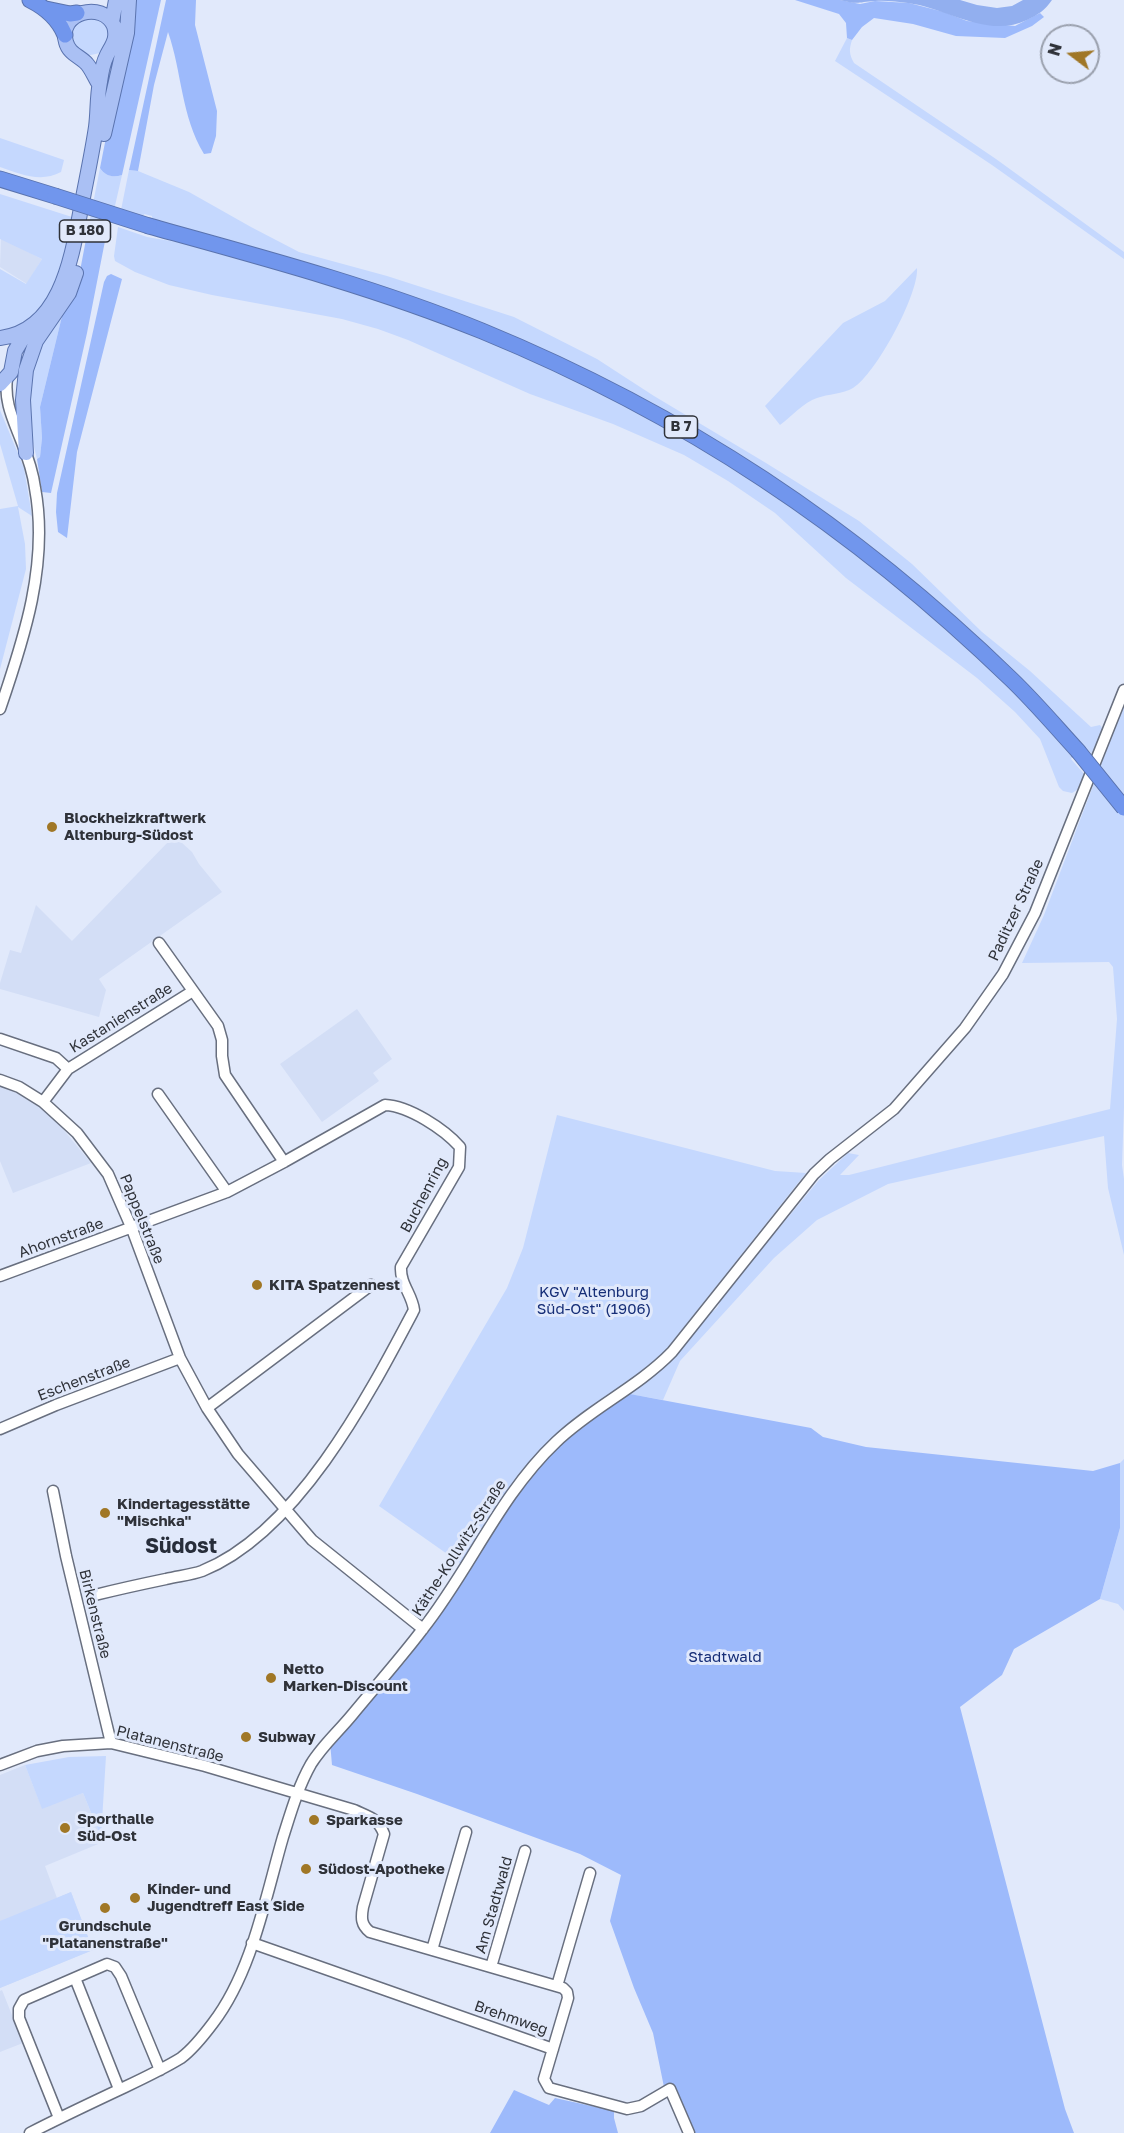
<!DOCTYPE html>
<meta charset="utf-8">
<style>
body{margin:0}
#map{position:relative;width:1124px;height:2133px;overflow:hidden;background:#e1e9fb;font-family:"Golos Text",sans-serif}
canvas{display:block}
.north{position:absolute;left:1040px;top:24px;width:60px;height:60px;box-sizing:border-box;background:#e1e9fb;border:2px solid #9aa0ad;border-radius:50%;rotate:286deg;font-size:16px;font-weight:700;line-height:24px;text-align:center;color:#2f3239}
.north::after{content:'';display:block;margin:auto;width:21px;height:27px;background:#a07726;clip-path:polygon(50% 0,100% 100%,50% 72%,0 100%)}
</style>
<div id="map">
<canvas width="1124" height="2133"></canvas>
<div class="north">N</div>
</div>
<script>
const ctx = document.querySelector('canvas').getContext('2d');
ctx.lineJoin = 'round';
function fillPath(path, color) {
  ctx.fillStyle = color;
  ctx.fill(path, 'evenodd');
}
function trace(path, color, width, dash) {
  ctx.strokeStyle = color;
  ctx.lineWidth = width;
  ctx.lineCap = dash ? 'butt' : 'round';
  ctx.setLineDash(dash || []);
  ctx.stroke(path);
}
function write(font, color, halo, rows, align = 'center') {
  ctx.font = font + ' "Golos Text",sans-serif';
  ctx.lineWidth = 6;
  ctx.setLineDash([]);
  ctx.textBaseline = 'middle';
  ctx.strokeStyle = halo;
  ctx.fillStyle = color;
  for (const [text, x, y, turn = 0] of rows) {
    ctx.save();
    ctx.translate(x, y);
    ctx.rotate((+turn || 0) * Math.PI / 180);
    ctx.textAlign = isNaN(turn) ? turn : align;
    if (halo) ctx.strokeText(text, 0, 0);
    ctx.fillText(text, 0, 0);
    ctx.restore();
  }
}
fillPath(new Path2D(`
 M1 238 42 259 27 284 0 267Z
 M169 841 181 842 192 852 199 864 222 892 99 979 106 990 99 1017 0 989V983L10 950 21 953 36 905 72 941Z
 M357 1009 392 1059 373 1073 379 1081 322 1122 280 1064Z
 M0 1086 19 1094 44 1110 62 1128 91 1163 13 1193 0 1161Z
 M25 1765 42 1808 83 1793 103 1842 45 1866 57 1898 71 1892 93 1950 0 1988V1775Z
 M2 1990 23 2043 0 2052V1991Z`), '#d3def6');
fillPath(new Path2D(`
 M94 15 109 27 110 42 100 53 86 56 71 43 72 24Z
 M847 38 852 40C849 49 849 54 854 63L996 159 1124 252V259L992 165 835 61Z
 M0 138 64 160 61 172C41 183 20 174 0 167Z
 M100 168C105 176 113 178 122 175L107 241 87 234Z
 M129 170 138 171 189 192 251 227 299 252 387 276 514 317 597 359 654 396 766 463 859 521 912 564 982 632 1030 671 1091 727 1100 725 1103 729 1093 755 942 606 865 541 775 478 681 419 583 368 483 324 152 219V216L144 214 143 217 121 210Z
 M0 194 72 217C63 263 54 320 0 333V269L26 284 42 259 0 239Z
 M118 227 147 237 201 246 371 298 478 336 577 380 720 458 857 552 933 616 1008 685 1073 756 1071 759 1085 775 1080 788 1072 793 1063 791 1059 787 1040 739 1015 712 977 678 846 578 775 513 728 481 684 455 613 424 530 394 408 340 378 329 342 319 212 295 169 285 135 272 115 261 114 256Z
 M917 268C919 294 876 374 853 388 843 394 828 394 817 398 804 402 791 417 780 425L765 406 843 323 885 301Z
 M64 308 40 407 42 438 40 457 37 459 30 431 27 394 37 350Z
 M0 410 24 468 32 516 18 507 25 544 26 569 0 669V509L18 506 0 444Z
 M1124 704V1107L1122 1165 1124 1179V1255L1108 1188 1104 1136 888 1184 817 1220 774 1258 680 1361 663 1400 629 1394 655 1373 709 1313C717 1310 719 1306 721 1298L819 1180 848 1153 859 1155 840 1175H849L1110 1109 1117 1019 1113 967 1109 962 1022 963 1044 915Z
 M557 1115 775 1171 806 1173 665 1351 500 1503 460 1563 379 1506 507 1288 523 1248Z
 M1124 1459V1611L1118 1604 1100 1599 1120 1528V1463Z
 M106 1756 101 1837 83 1793 42 1809 25 1765 69 1757Z
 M71 1892 93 1950 0 1988V1921Z`), '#c5d8fe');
fillPath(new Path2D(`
 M133 0H161L122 175C113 178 105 176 100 168Z
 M166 0H196L195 25 217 111 216 136 211 153 204 154C181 116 182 72 168 32L154 85 138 171 129 170 130 166Z
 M795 0H840L860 4 875 1 909 3 944 12 967 21 1015 26 1040 13 1044 17 1032 26 1005 38 956 36 913 24 874 18 862 27 852 40 847 38 846 23 839 14Z
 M87 234 105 241 87 333 51 493 42 492 37 459 40 457 42 438 40 407 64 308 80 271Z
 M111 274 122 279 77 452 67 538 58 532 56 512 57 493 104 282 107 276Z
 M631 1384 630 1394 811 1428 823 1437 866 1447 1093 1471 1120 1463V1528L1100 1599 1014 1649 1002 1675 960 1707 1065 2109 1074 2133H685L664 2087 653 2033 634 1988 610 1921 621 1875 580 1854 417 1794 332 1765 330 1742 404 1663 439 1617 470 1568 460 1563 500 1503 548 1445Z
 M514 2090 549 2105 555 2098 614 2111V2118L618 2133H490Z`), '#9dbafb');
fillPath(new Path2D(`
 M840 0H960L977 5 997 8 1012 6 1023 0H1052C1045 10 1038 15 1027 20 987 39 947 8 908 3 898 2 886 0 875 1 858 2 859 5 840 0Z`), '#92afef');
const minor = new Path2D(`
 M0 709C24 639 49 563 35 488 33 472 27 455 21 440 13 419 4 402 7 378
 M159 943 218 1026 222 1040V1056L225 1075 284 1162
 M0 1039 56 1058 68 1069
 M0 1080 19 1087 43 1102 77 1133 108 1174 132 1229 180 1358 207 1408 238 1454 312 1540 423 1629
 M158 1094 227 1192
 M43 1102 68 1069 193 991
 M0 1276 227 1192 284 1162 385 1105C409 1106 444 1129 460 1147L459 1167 401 1267C400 1284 412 1294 414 1310 368 1397 297 1533 202 1571 191 1575 178 1576 166 1579 142 1584 119 1589 95 1595
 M207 1408 371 1285
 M0 1429 56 1405 180 1358
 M53 1491 66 1556 111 1743
 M0 1765 37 1751 63 1746 111 1743 205 1766 354 1810C369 1817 378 1818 384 1834L363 1907C361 1918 361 1925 370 1932L563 1988 567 1992 568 1998 544 2079 549 2088 627 2109 641 2106 670 2089 689 2133
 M252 1943 553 2049
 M432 1950 466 1832
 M491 1967 525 1851
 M75 1978 119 2089
 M557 1986 590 1873
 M59 2118 19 2018V2009L24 2000 107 1964 115 1967 121 1976 160 2070
 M30 2133C61 2117 93 2102 125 2087 144 2078 163 2069 181 2058 193 2049 204 2035 213 2023 252 1972 265 1899 283 1837 291 1812 298 1787 311 1764 322 1746 338 1732 352 1715 375 1687 400 1659 422 1630 470 1570 499 1496 556 1442 591 1408 637 1388 672 1352L814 1174 830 1159 894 1109 965 1028 1003 974 1035 913 1124 690`);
const major = new Path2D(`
 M112 22 116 0
 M104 134 127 33 129 0
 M0 338C61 331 72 256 81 208 86 181 92 154 96 127 98 112 97 97 100 82 101 74 103 63 107 55 112 45 118 39 114 26 103 0 57 12 66 42 69 54 80 56 87 64 92 70 95 78 99 84
 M0 384 11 372 15 351 29 328
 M26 453 23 400 26 370 36 341 69 293 76 273`);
const highway = new Path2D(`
 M30 0C46 8 58 18 65 35
 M46 9 70 14 77 13
 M0 179 55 196
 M149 226C261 257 374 287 482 331 684 414 854 527 1011 679 1035 702 1056 727 1078 751`);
trace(minor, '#686f7f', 13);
trace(major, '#5a73ae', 16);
trace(highway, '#5a73ae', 17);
trace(minor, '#fff', 10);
trace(major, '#aac0f4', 14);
trace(highway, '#7196ed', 15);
const highwayBridge = new Path2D(`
 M55 196 149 226
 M1078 751 1124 808`);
trace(highwayBridge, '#5a73ae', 17, []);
trace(highwayBridge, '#7196ed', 15);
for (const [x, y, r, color] of [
 [52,827,6,"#a07726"],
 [257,1285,6,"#a07726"],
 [105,1513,6,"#a07726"],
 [271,1678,6,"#a07726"],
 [246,1737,6,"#a07726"],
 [314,1820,6,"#a07726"],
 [65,1828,6,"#a07726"],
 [306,1869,6,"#a07726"],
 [135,1898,6,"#a07726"],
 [105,1908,6,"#a07726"]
]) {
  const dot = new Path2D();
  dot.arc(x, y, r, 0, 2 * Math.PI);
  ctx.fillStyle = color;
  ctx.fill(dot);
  trace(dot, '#e1e9fb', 2);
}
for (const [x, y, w] of [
 [85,231,51],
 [681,427,33]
]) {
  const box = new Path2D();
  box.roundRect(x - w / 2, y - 11, w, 22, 4.5);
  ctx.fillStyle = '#e1e9fb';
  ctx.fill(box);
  trace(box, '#2f3239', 1.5);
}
write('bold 14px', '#2f3239', null, [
 ["B 180",85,231],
 ["B 7",681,427]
]);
write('bold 15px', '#2f3239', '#e1e9fb', [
 ["Blockheizkraftwerk",64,818],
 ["Altenburg-Südost",64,835],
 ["KITA Spatzennest",269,1285],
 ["Kindertagesstätte",117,1504],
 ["\"Mischka\"",117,1521],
 ["Netto",283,1669],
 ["Marken-Discount",283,1686],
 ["Subway",258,1737],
 ["Sporthalle",77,1819],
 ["Süd-Ost",77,1836],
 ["Sparkasse",326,1820],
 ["Südost-Apotheke",318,1869],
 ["Kinder- und",147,1889],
 ["Jugendtreff East Side",147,1906],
 ["Grundschule",105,1926,"center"],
 ["\"Platanenstraße\"",105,1943,"center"]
], 'left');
write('15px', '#2f3239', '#e1e9fb', [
 ["Paditzer Straße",1016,910,-65],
 ["Kastanienstraße",121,1018,-32],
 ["Buchenring",424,1195,-62],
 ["Pappelstraße",142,1219,68],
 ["Ahornstraße",61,1238,-20],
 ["Eschenstraße",84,1379,-21],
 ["Käthe-Kollwitz-Straße",459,1548,-57],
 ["Birkenstraße",95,1614,76],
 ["Platanenstraße",170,1744,14],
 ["Am Stadtwald",494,1905,-74],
 ["Brehmweg",511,2018,19]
]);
write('15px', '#162e77', '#e1e9fb', [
 ["KGV \"Altenburg",594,1292],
 ["Süd-Ost\" (1906)",594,1309],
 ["Stadtwald",725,1657]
]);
write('bold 21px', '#272d3a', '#e1e9fb', [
 ["Südost",181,1546]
]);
</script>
